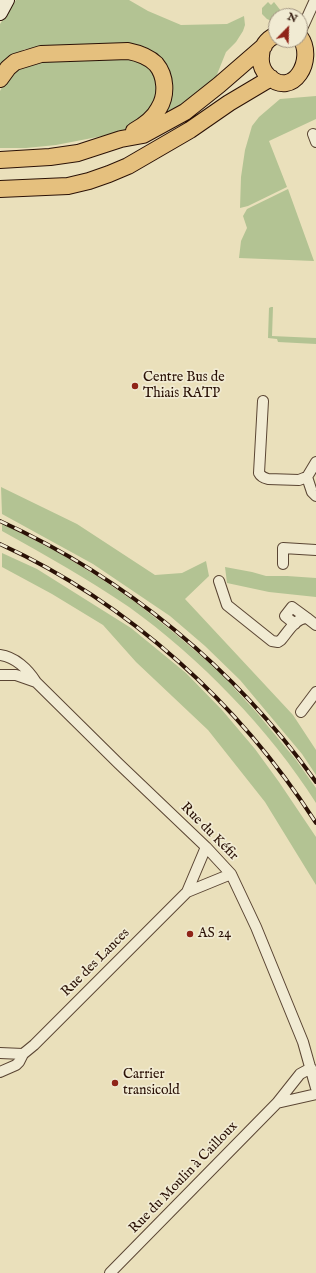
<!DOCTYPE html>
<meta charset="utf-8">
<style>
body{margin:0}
#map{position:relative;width:316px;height:1273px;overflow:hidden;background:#eae0bb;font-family:"IM FELL English",serif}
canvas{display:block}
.north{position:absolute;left:268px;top:8px;width:40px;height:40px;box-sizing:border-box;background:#f1ebd3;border:1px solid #a19481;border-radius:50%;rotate:23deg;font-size:11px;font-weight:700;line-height:16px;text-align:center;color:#2a1106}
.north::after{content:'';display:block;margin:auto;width:14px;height:18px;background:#8f2418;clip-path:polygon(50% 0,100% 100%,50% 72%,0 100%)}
</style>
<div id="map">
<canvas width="316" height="1273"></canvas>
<div class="north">N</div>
</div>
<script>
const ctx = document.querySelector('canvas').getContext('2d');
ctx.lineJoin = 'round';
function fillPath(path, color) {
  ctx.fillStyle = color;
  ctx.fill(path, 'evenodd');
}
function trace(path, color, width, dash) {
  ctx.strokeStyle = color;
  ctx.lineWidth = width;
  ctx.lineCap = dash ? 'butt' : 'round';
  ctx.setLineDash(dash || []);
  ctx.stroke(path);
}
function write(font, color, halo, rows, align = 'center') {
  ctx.font = font + ' "IM FELL English",serif';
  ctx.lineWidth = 3.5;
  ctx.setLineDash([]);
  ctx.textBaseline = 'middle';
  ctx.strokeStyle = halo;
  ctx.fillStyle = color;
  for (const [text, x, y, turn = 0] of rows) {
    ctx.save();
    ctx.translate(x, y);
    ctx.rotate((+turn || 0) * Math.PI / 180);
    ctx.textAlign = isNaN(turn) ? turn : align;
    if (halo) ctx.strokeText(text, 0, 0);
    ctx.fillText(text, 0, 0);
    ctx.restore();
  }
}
fillPath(new Path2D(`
 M16 0H129L148 11 181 25 227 24 244 16 245 25 243 31 236 42 226 52 214 82 162 119 161 62 70 46 25 49 8 59 0 69V24Z
 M268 2 271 5 274 2 285 16H276V23L267 19 262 14V8Z
 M133 57 154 68 159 83 153 108 129 128 118 133 56 145 26 148H0V91L8 76 31 61Z
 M316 96V119L269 141 287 187 248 206 240 208 241 177 245 150 252 126 259 117 280 99Z
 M288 189 314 261 239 258 241 241 247 228 243 216 247 209Z
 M271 307H273L272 336 316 338V344L278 342 277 339 268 338 269 308Z
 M1 487 77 524 155 575 182 573 206 561 209 576 185 599 293 715 316 750V775L302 754 240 680 205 646 170 616 93 564 2 514Z
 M2 523 61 554 100 578 135 602 173 632 207 661 224 677 257 713 296 760 316 788V803C270 730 199 657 129 607 88 579 45 555 2 531Z
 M2 553 37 569 131 628 186 673 222 710 255 749 279 782 316 837V885L265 802 208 730 136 662 103 625 52 594 2 567Z
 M225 567 252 572 266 576H287L316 578V597L269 592 227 583Z`), '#b3c393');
const street = new Path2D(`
 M300 33 315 0
 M313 134 316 142
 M263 401 259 473C261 477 264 478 268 479L299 480 304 478 307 477 316 462
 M307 477 312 492 316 496
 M283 564V548L316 550
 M219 581 227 605 272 641 278 642 281 640C288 632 295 618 307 618L316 625
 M295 624 285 616 292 607 307 618
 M0 655C15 657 28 669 36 682L119 764 206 847 231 874 256 927 303 1042 316 1088
 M0 675H16L36 682
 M301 712 316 692
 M187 892 231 874
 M0 1053 23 1054
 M0 1072 16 1065 19 1062 23 1054 34 1045 187 892 206 847
 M277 1103 316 1094
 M110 1273 277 1103 300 1074 311 1068`);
const secondary = new Path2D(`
 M0 13 7 0`);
const primary = new Path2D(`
 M276 35C267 39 261 47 261 56 260 64 263 71 268 76 293 100 316 59 300 37
 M0 79 8 68 15 62 41 54 128 51C138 53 149 57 156 64 166 76 167 95 159 108 154 118 143 126 134 131
 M0 160 50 157 78 153 121 139 143 135 185 112 219 85 264 46
 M0 189 68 186 89 181 109 174 128 166 190 130 229 103 271 78`);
trace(street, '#5a4533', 12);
trace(secondary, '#2a1106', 16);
trace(primary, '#2a1106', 18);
trace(street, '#f1ebd3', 10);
trace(secondary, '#f1ebd3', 14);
trace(primary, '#e5c07e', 16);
const rail = new Path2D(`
 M0 521C126 578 236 669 316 782
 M0 544C129 603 240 704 316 823`);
trace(rail, '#2a1106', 4);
trace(rail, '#f1ebd3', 2.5, [8]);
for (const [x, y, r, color] of [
 [135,386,4,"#8f2418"],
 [190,934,4,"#8f2418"],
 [115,1083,4,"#8f2418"]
]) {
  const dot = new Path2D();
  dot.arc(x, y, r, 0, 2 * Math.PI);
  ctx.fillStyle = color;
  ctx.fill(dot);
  trace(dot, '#f1ebd3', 1.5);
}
write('14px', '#2a1106', '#f1ebd3', [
 ["Centre Bus de",143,378],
 ["Thiais RATP",143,394],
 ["AS 24",198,934],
 ["Carrier",123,1075],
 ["transicold",123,1091]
], 'left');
write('14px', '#2a1106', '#f1ebd3', [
 ["Rue du Kéfir",209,832,45],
 ["Rue des Lances",96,963,-45],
 ["Rue du Moulin à Cailloux",184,1178,-46]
]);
</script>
